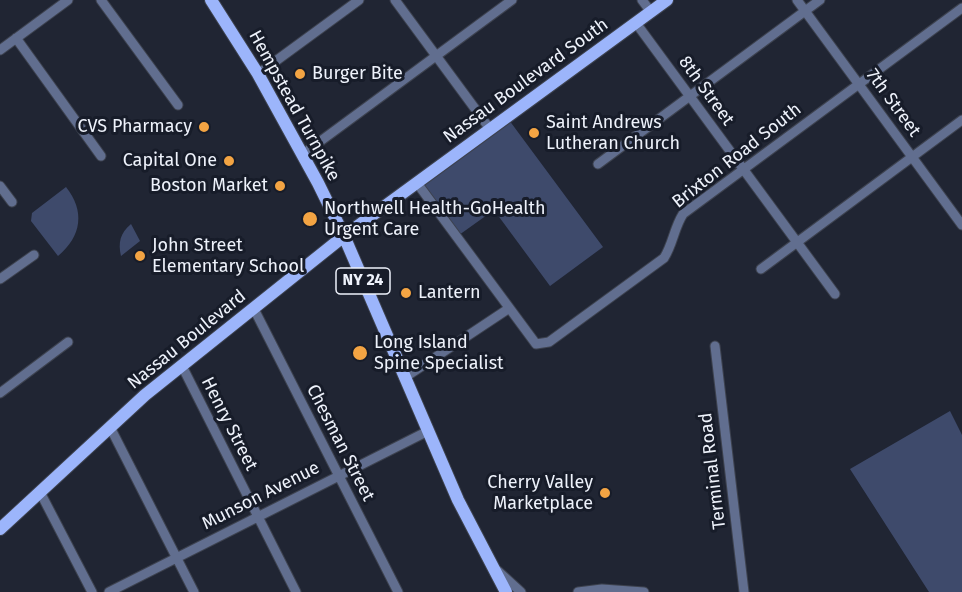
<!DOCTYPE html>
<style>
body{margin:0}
canvas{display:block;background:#202533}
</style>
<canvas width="962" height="592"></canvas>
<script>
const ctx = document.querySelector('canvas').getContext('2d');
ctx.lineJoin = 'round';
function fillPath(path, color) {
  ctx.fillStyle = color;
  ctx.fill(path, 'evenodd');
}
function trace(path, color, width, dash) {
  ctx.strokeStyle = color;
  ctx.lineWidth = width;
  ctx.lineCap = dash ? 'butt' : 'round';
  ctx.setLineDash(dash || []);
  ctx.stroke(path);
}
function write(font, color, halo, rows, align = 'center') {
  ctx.font = font + ' "Fira Sans",sans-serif';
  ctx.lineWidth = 6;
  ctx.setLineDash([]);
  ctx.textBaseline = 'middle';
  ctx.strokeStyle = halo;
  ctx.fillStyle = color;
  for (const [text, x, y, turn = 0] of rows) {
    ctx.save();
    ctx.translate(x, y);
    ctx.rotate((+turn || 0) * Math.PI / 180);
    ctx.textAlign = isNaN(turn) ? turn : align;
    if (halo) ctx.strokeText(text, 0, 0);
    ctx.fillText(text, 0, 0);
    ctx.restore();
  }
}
fillPath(new Path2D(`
 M509 120 603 247 550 286 494 210 459 235 422 184Z
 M66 187C85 211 82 236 58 256L31 221 32 213Z
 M131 224 140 241 121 256C118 243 120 233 131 224Z
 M950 411 962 435V592H929L850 469Z`), '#3e4a6b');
const minor = new Path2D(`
 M101 0 178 105
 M395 0 490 129
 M642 0 651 12
 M797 0 962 225
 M636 23 835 294
 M16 38 101 156
 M0 50 68 0
 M258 74 359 0
 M303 154 512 0
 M598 164 820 0
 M417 183 536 344 549 342 664 258C673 244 674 228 683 214L962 8
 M0 186 12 202
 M761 269 962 120
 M0 279 34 255
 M254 309 398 592
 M715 346 744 592
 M182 366 296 592
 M404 378 508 309
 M0 393 68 342
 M110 427 194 592
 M40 492 92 592
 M498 571 521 592
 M109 592 428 431
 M578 592 602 589 644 592`);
const major = new Path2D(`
 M211 0 258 74 318 183 344 236 458 500 506 592
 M0 529 145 395 344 236 667 0`);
trace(minor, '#3d424f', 11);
trace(major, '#3d424f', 14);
trace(minor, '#616e8f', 9);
trace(major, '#9cb5fb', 12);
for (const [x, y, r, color] of [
 [300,74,6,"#f3a443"],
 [204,127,6,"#f3a443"],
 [534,133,6,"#f3a443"],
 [229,161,6,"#f3a443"],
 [280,186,6,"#f3a443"],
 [310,219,8,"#f3a443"],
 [140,256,6,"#f3a443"],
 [406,293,6,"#f3a443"],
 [360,353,8,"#f3a443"],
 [605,493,6,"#f3a443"]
]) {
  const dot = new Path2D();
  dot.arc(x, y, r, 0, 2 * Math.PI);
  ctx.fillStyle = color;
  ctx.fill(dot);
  trace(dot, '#171c29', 2);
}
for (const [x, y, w] of [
 [363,281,54]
]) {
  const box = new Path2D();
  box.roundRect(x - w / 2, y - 13, w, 26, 4.5);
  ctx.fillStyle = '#171c29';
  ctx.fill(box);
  trace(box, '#eef2fb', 1.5);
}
write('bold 16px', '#eef2fb', null, [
 ["NY 24",363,281]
]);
write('18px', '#eef2fb', '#171c29', [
 ["Burger Bite",312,74],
 ["Saint Andrews",546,123],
 ["Lutheran Church",546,144],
 ["CVS Pharmacy",192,127,"right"],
 ["Capital One",217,161,"right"],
 ["Boston Market",268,186,"right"],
 ["Northwell Health-GoHealth",324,209],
 ["Urgent Care",324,230],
 ["John Street",152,246],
 ["Elementary School",152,267],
 ["Lantern",418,293],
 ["Long Island",374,343],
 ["Spine Specialist",374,364],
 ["Cherry Valley",593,483,"right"],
 ["Marketplace",593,504,"right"]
], 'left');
write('18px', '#eef2fb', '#171c29', [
 ["Nassau Boulevard South",526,81,-36],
 ["8th Street",706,91,54],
 ["7th Street",893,103,54],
 ["Hempstead Turnpike",294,106,61],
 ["Brixton Road South",737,156,-38],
 ["Nassau Boulevard",187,340,-39],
 ["Henry Street",229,424,63],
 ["Chesman Street",340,443,63],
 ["Terminal Road",713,471,-97],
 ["Munson Avenue",261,496,-27]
]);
</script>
